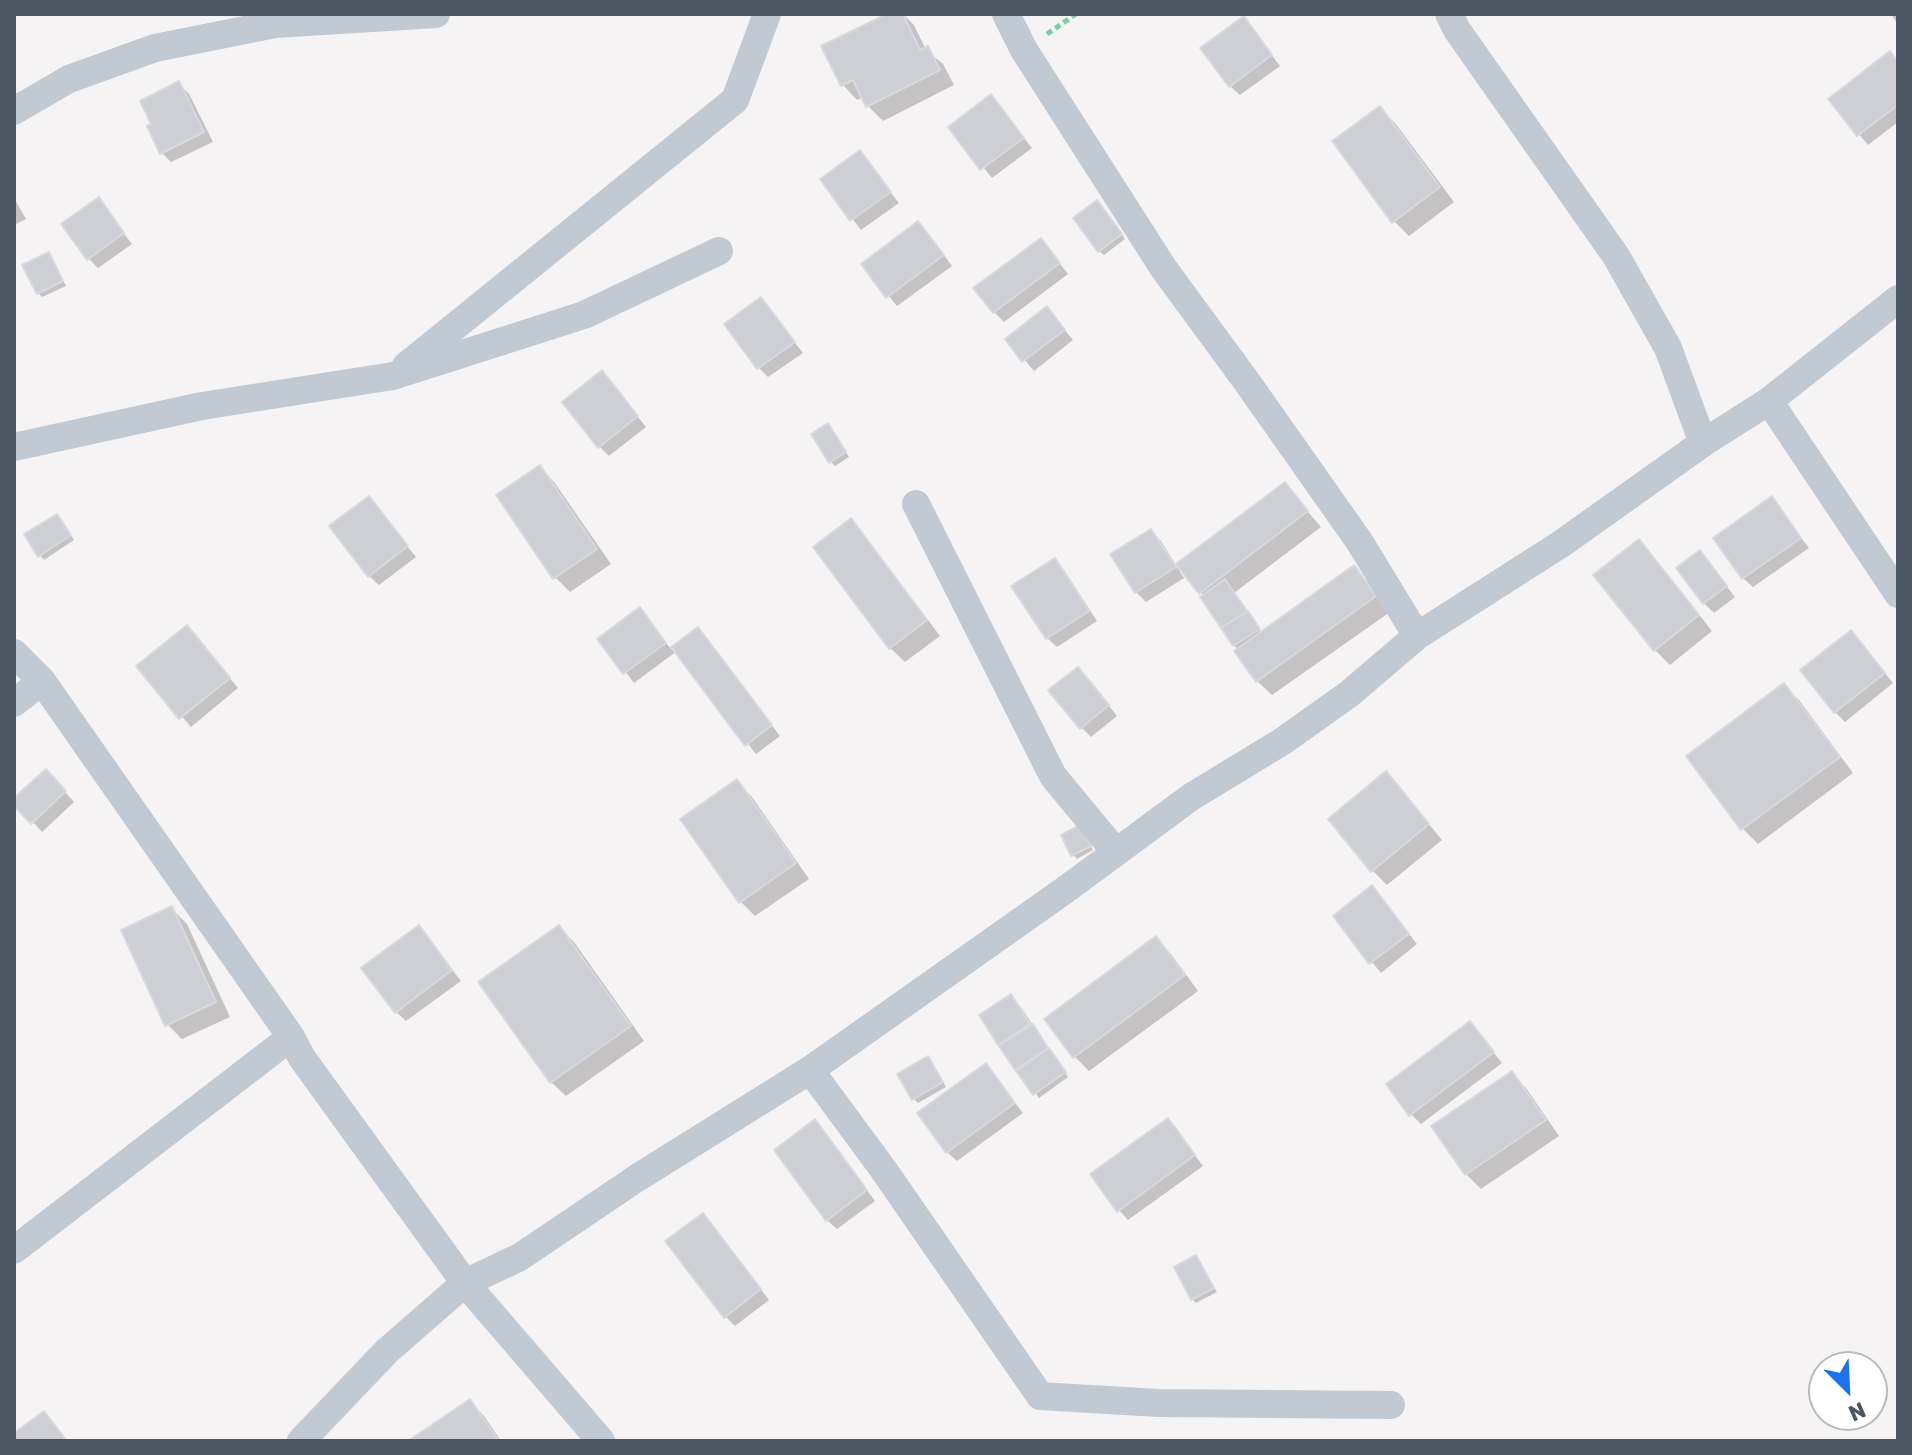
<!DOCTYPE html>
<style>
body{margin:0}
#map{position:relative;width:1912px;height:1455px;overflow:hidden;background:#f5f3f3;font-family:Rubik,sans-serif}
canvas{display:block}
.frame{position:absolute;inset:0;border:16px solid #4a5661;pointer-events:none}
.north{position:absolute;left:1808px;top:1351px;width:80px;height:80px;box-sizing:border-box;background:#fff;border:2px solid #b7bbc0;border-radius:50%;rotate:156deg;font-size:22px;font-weight:700;line-height:32px;text-align:center;color:#4a5661}
.north::after{content:'';display:block;margin:auto;width:28px;height:36px;background:#1a73e8;clip-path:polygon(50% 0,100% 100%,50% 72%,0 100%)}
</style>
<div id="map">
<canvas width="1912" height="1455"></canvas>
<div class="frame"></div>
<div class="north">N</div>
</div>
<script>
const ctx = document.querySelector('canvas').getContext('2d');
ctx.lineJoin = 'round';
function fillPath(path, color) {
  ctx.fillStyle = color;
  ctx.fill(path, 'evenodd');
}
function trace(path, color, width, dash) {
  ctx.strokeStyle = color;
  ctx.lineWidth = width;
  ctx.lineCap = dash ? 'butt' : 'round';
  ctx.setLineDash(dash || []);
  ctx.stroke(path);
}
fillPath(new Path2D(`
 M891 14H903L914 25 926 50 943 64 954 85 883 121 868 106 863 97 857 100 843 85Z
 M1891 14H1898V25Z
 M1244 19 1280 66 1240 95 1230 86Z
 M1898 62V122L1868 145 1830 99Z
 M179 84 189 94 213 142 171 162 162 153Z
 M991 97 1032 148 992 178 951 127Z
 M1380 109 1395 123 1454 202 1409 236 1394 221Z
 M860 153 899 203 861 230 823 180Z
 M14 198 26 219 14 225Z
 M98 200 132 244 98 268 88 258Z
 M1101 207 1125 239 1104 255 1099 251Z
 M928 234 952 266 897 306 863 264Z
 M1041 240 1068 274 1004 322 994 312Z
 M49 255 66 286 42 297 38 293Z
 M761 299 803 353 768 377 759 368Z
 M1047 309 1073 340 1034 371 1008 340Z
 M611 383 646 427 609 456 599 446Z
 M832 430 849 457 835 466 830 461Z
 M540 468 554 482 611 564 570 592 555 577Z
 M1285 485 1321 527 1234 593 1262 634 1354 568 1369 583 1390 612 1272 695 1257 681 1201 592Z
 M369 499 416 557 379 585 369 576Z
 M1772 499 1809 548 1753 587 1743 578Z
 M61 521 74 540 44 560 40 555Z
 M850 521 865 536 940 636 905 662 890 648Z
 M1151 531 1161 541 1184 578 1146 602 1136 592Z
 M1639 541 1653 556 1712 631 1670 665 1655 650 1596 575Z
 M1700 553 1735 597 1714 613 1704 603Z
 M1054 560 1064 570 1097 621 1057 647 1047 638Z
 M640 610 671 649 698 629 780 736 756 754 677 651 634 683 600 639Z
 M1851 632 1893 683 1845 722 1835 712Z
 M196 638 238 688 191 727 139 666Z
 M1087 679 1117 716 1091 737 1081 727Z
 M1784 686 1799 700 1853 773 1758 844 1743 829 1689 757Z
 M55 781 74 802 42 832 14 801Z
 M737 782 752 797 809 879 755 916 741 902Z
 M1400 789 1442 840 1387 885 1372 870Z
 M1084 832 1093 850 1077 859 1073 854Z
 M1381 898 1417 944 1381 973 1335 916Z
 M172 909 187 924 230 1017 182 1039 167 1024Z
 M419 927 461 981 406 1021 396 1012Z
 M559 927 574 942 644 1041 566 1096 551 1082Z
 M1156 939 1171 954 1198 991 1089 1071 1075 1057Z
 M1010 997 1020 1006 1068 1077 1039 1098 1000 1043Z
 M1470 1023 1502 1063 1421 1124 1411 1114Z
 M932 1063 946 1087 918 1103 914 1099Z
 M986 1066 1023 1113 957 1161 947 1152Z
 M1511 1073 1526 1088 1559 1136 1481 1189 1466 1174Z
 M815 1122 875 1201 837 1229 827 1220Z
 M1177 1131 1203 1166 1128 1220 1119 1210Z
 M712 1225 769 1300 735 1326 725 1316Z
 M1196 1258 1217 1292 1196 1303 1192 1299Z
 M470 1401 484 1416 501 1441H412Z`), '#0003');
const building = new Path2D(`
 M887 14H903L920 50 928 46 940 70 866 107 853 80 841 86 821 46Z
 M1244 16 1272 55 1229 87 1200 48Z
 M1890 51 1898 62V105L1857 136 1828 99Z
 M179 81 204 132 160 154 147 126 151 124 140 101Z
 M991 94 1024 138 980 170 948 127Z
 M1380 106 1440 187 1392 223 1332 141Z
 M860 150 891 192 850 221 820 179Z
 M99 197 124 233 87 260 61 224Z
 M1097 200 1122 234 1098 252 1073 218Z
 M918 221 944 255 886 298 861 264Z
 M1041 238 1060 263 993 313 973 288Z
 M49 252 63 281 37 294 22 265Z
 M761 297 795 342 757 369 724 324Z
 M1047 306 1065 330 1022 362 1005 339Z
 M602 370 638 416 598 448 562 402Z
 M828 423 846 452 829 463 811 434Z
 M540 465 597 549 553 579 496 495Z
 M1285 482 1308 511 1199 594 1176 564Z
 M369 496 408 546 368 577 329 526Z
 M1772 496 1801 538 1742 579 1713 538Z
 M57 514 71 535 38 557 24 534Z
 M851 518 927 620 889 649 813 547Z
 M1151 529 1176 567 1135 593 1110 554Z
 M1639 539 1699 615 1654 651 1593 575Z
 M1700 550 1727 586 1703 604 1676 568Z
 M1055 558 1089 611 1046 639 1011 586Z
 M1354 565 1376 596 1256 682 1234 651Z
 M1225 579 1247 611 1221 628 1200 597Z
 M640 607 666 643 623 674 597 639Z
 M1248 611 1260 629 1233 646 1221 628Z
 M187 625 230 678 179 719 136 666Z
 M698 627 772 725 745 746 671 647Z
 M1851 630 1885 673 1834 713 1800 670Z
 M1078 667 1109 705 1080 729 1048 690Z
 M1784 683 1840 757 1741 830 1686 756Z
 M46 769 66 791 31 824 14 806V798Z
 M1386 771 1429 824 1371 872 1328 819Z
 M737 779 796 863 739 903 680 819Z
 M1080 825 1091 846 1071 856 1061 835Z
 M1372 885 1409 934 1369 964 1333 916Z
 M172 906 216 1002 165 1026 121 930Z
 M419 925 452 970 395 1013 361 968Z
 M559 925 631 1026 550 1083 478 982Z
 M1156 936 1185 975 1073 1058 1044 1019Z
 M1011 994 1030 1024 998 1045 979 1015Z
 M1470 1021 1494 1052 1409 1116 1386 1084Z
 M1033 1024 1048 1048 1015 1070 999 1046Z
 M1049 1048 1066 1072 1033 1095 1016 1071Z
 M928 1056 943 1082 912 1100 897 1074Z
 M986 1063 1015 1103 946 1153 917 1113Z
 M1512 1071 1546 1120 1465 1175 1431 1126Z
 M1168 1118 1195 1155 1117 1212 1090 1174Z
 M815 1119 867 1190 826 1221 774 1150Z
 M703 1213 761 1289 724 1318 665 1241Z
 M1196 1255 1214 1288 1191 1300 1174 1267Z
 M470 1399 499 1441H408Z
 M44 1411 67 1441H14V1433Z`);
fillPath(building, '#cdcfd5');
trace(building, '#d7d9de', 2);
trace(new Path2D(`
 M1047 34 1076 14`), '#7ad0a6', 5, [6, 4]);
trace(new Path2D(`
 M1006 14 1024 50 1164 269 1247 382 1359 541 1417 636
 M1449 14 1457 30 1616 256 1668 348 1703 443
 M14 111 69 79 155 48 275 24 436 14
 M406 366 735 100 767 14
 M1769 401 1898 594
 M14 447 202 406 393 376 584 315 719 251
 M916 504 1053 776 1115 851
 M14 653 42 681 291 1037 302 1058 465 1283 601 1441
 M14 703 42 681
 M810 1070 883 1169 1040 1396 1158 1403 1391 1405
 M14 1250 291 1037
 M301 1441 387 1351 465 1283 520 1257 637 1178 810 1070 1065 890 1191 797 1283 741 1349 694 1417 636 1561 544 1703 443 1769 401 1898 299`), '#c1cad2', 28);
</script>
